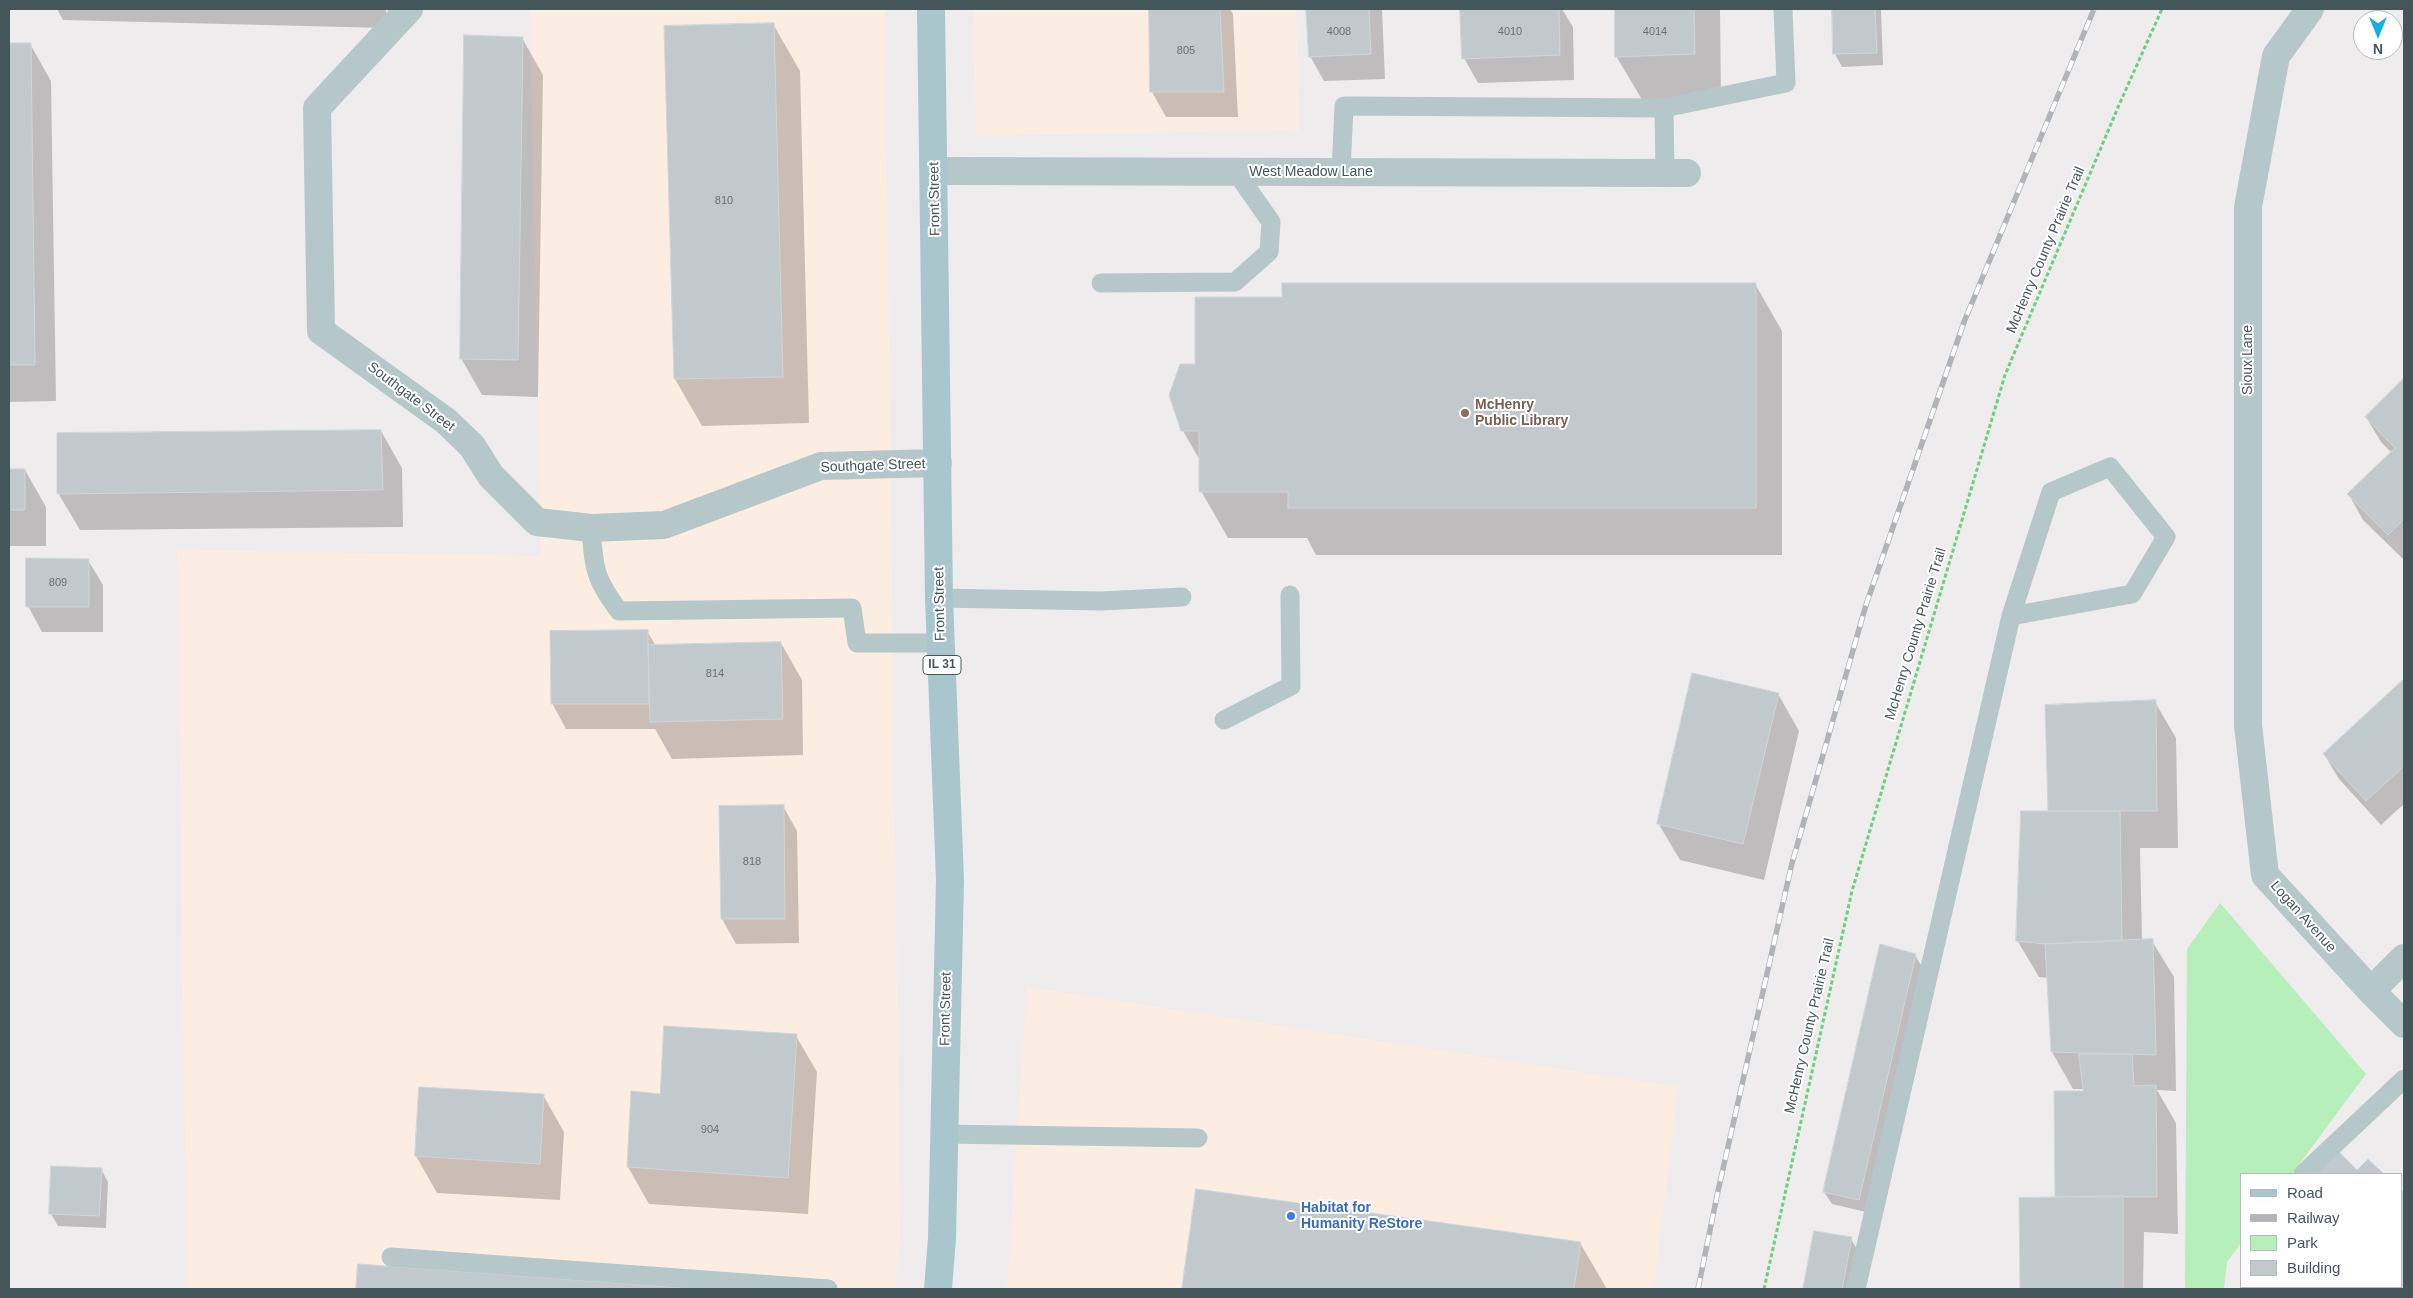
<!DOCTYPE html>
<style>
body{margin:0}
#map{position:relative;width:2413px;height:1298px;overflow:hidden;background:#efeced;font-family:Arial,sans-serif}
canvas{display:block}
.frame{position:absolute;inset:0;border:10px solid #44565a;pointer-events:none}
.legend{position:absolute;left:2240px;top:1173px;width:162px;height:115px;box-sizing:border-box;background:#fff;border:1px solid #b4bbbd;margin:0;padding:6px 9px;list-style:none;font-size:15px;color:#44565a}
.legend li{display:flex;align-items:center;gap:10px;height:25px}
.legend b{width:25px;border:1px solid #b4bbbd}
.north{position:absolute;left:2353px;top:10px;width:50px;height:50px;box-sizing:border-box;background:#fff;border:1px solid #b4bbbd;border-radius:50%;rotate:180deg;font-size:14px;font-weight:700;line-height:20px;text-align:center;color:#44565a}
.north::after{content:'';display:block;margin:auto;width:18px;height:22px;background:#13afe2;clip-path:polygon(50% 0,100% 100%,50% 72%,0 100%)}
</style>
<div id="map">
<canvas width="2413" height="1298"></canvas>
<div class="frame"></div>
<ul class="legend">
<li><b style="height:6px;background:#aac6cd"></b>Road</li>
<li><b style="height:6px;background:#aeb4b7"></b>Railway</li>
<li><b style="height:14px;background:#b7efbb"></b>Park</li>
<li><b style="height:14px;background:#c2c9cc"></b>Building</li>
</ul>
<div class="north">N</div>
</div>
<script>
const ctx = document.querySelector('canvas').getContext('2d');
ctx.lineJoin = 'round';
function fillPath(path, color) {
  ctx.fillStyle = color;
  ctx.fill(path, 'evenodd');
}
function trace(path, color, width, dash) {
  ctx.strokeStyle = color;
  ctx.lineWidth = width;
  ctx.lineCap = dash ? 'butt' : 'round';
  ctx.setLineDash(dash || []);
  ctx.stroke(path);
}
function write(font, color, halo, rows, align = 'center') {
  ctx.font = font + ' Arial,sans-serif';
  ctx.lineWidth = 4;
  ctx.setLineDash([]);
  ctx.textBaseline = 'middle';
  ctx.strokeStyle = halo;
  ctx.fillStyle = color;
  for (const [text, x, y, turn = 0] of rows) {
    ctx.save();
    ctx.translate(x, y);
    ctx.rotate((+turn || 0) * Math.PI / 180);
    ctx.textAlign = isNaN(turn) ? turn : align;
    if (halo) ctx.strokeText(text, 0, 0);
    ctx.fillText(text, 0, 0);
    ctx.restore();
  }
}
fillPath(new Path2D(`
 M530 9H885L900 1239 895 1289H187L177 550 541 556Z
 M974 9H1296L1299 130 976 136Z
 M1027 987 1678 1087 1654 1289H1007Z`), '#fcede3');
fillPath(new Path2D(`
 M2220 903 2366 1074 2292 1174H2242V1242L2227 1262 2224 1289H2185L2187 949Z`), '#b7efbb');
fillPath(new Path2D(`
 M57 9H386V28L63 20Z
 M1150 9H1230L1233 14 1238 117H1166L1152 92Z
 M1308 9H1382L1385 79 1324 81 1310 56Z
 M1461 9H1562L1573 27 1574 80 1478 83 1464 58Z
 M1616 9H1720L1721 101 1644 103 1616 56Z
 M1833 9H1881L1883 65 1842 67 1835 54Z
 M773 24 800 71 809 423 702 426 675 379 666 27Z
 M522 38 543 75 538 397 482 395 461 358Z
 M9 44H30L51 81 56 401 9 402Z
 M1755 284 1782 331V555H1316L1307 538H1228L1201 491V462L1183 431 1196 365 1283 298Z
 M2404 380V558L2403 559 2363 520 2349 495 2392 453 2381 442 2366 417Z
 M381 431 402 468 403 527 80 530 58 493Z
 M9 470H25L46 507V546H9Z
 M88 560 103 585V632H42L28 606Z
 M647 631 656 646 781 643 802 680 803 755 672 759 655 729H566L552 703Z
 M2404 681V804L2381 825 2339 779 2324 754Z
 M1778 694 1799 731 1764 880 1680 860 1658 823Z
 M2155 702 2176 738 2178 848H2140L2142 941H2152L2174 977 2176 1091 2157 1090 2176 1123 2178 1234 2144 1232 2143 1289H2021L2020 1199H2057L2056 1093H2084V1089H2073L2052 1052 2048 978 2039 977 2017 940 2050 812Z
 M783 806 797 831 799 943 736 944 722 919Z
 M1915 955 1922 967 1866 1212 1832 1204 1824 1192Z
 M796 1036 817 1072 808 1214 649 1204 628 1167 662 1095Z
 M543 1095 564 1132 560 1200 437 1193 416 1156Z
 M2337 1152 2357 1172 2368 1161 2382 1174H2315Z
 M101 1169 108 1182 106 1228 58 1226 51 1214Z
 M1197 1191 1580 1243 1607 1289H1184Z
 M2402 1193 2404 1195V1289H2366L2364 1287H2402Z
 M1815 1232 1851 1239 1858 1251 1851 1289H1804Z
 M359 1266 681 1289H357Z`), '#0003');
const building = new Path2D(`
 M1149 9H1220L1224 92H1150Z
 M1306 9H1369L1371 54 1309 57Z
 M1460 9H1559L1560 55 1462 59Z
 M1615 9H1694L1695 54 1615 57Z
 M1832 9H1875L1877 53 1833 54Z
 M774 23 783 377 674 379 664 26Z
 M464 35 523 37 518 360 460 359Z
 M9 43H31L35 365H9Z
 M1282 283H1756V508H1288V492H1199V431H1181L1169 395 1180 364H1195V297H1282Z
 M2404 378V519L2388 535 2347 494 2395 448 2365 417Z
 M381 430 383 490 57 494V433Z
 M9 469H25V510H9Z
 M26 558 89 559V607H26Z
 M648 630 649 704H551L550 631Z
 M781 642 783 719 650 722 648 645Z
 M1692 673 1779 693 1743 844 1657 824Z
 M2404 679V766L2366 801 2323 754Z
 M2156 700 2157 811H2048L2045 705Z
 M784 805 785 919H721L719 806Z
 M2021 811H2120L2122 941 2045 944 2016 941Z
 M2153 939 2156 1055 2051 1052 2045 944Z
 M1880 944 1916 954 1859 1200 1823 1192Z
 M664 1026 797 1034 788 1178 627 1167 631 1091 660 1094Z
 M2079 1054H2132L2134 1086 2156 1085 2157 1197H2055L2054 1091H2083Z
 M419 1087 544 1094 540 1164 415 1156Z
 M2337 1150 2357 1170 2368 1159 2384 1174H2313Z
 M51 1166 102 1168 99 1216 49 1214Z
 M1196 1189 1581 1242 1574 1289H1182Z
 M2402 1191 2404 1194V1289H2387L2385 1287H2402Z
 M2123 1196V1289H2020L2019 1198Z
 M1814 1231 1852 1237 1842 1289H1803Z
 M358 1264 698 1289H356Z`);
fillPath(building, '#c2c9cc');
trace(building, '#d0d5d8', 1);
trace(new Path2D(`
 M1764 1289 1852 891 2005 375 2119 105 2162 9`), '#6ece81', 3, [4, 2.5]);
trace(new Path2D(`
 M1664 108 1786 83 1783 9
 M1341 172 1344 106 1664 108 1665 173
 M1101 283 1235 282 1269 252 1271 222 1236 172
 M591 528C594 568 594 578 619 611L852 608 857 643H941
 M939 598 1101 601 1182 597
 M1224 720 1291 686 1290 595
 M943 1134 1198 1138
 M2303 1174 2404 1079
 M391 1257 828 1289
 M2288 1287 2290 1289
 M1856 1289 2011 616 2051 492 2110 467 2166 537 2132 594 2011 616`), '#b6c7ca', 19);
trace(new Path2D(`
 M409 9 317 108 321 331 446 421 472 446 491 476 537 522 591 528 664 525 821 466 938 463
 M2310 9 2276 56 2248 207V725L2265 875 2371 991 2404 1024
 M935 171 1687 173
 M2371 991 2404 958`), '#b6c7ca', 28);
trace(new Path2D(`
 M931 9 939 598 950 880 942 1238 938 1289`), '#aac6cd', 28);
const rail = new Path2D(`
 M1698 1289 1718 1191 1792 863 1866 605 1964 322 2094 9`);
trace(rail, '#aeb4b7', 5.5);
trace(rail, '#fff', 4, [11]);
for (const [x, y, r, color] of [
 [1465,413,5,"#8d6e63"],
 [1291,1216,5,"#3f7fe0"]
]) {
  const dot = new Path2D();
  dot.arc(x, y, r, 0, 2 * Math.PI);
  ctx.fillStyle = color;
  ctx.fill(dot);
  trace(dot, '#fff', 2);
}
write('11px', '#647376', null, [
 ["4008",1339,32],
 ["4010",1510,32],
 ["4014",1655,32],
 ["805",1186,51],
 ["810",724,201],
 ["809",58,583],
 ["814",715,674],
 ["818",752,862],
 ["904",710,1130]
]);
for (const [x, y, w] of [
 [942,665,38]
]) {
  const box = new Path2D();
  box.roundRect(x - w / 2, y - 9.5, w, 19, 4);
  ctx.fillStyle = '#fff';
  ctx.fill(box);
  trace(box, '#44565a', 1);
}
write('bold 12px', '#44565a', null, [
 ["IL 31",942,665]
]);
write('14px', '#44565a', '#fff', [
 ["West Meadow Lane",1311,172],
 ["Front Street",935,199,-91],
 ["McHenry County Prairie Trail",2046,250,-67],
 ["Sioux Lane",2248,360,-90],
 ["Southgate Street",411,397,37],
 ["Southgate Street",873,466,-2],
 ["Front Street",940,604,-91],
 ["McHenry County Prairie Trail",1916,634,-73],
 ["Logan Avenue",2303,917,48],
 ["Front Street",946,1009,-89],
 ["McHenry County Prairie Trail",1810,1026,-77]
]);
write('bold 14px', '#785e54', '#fff', [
 ["McHenry",1475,405],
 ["Public Library",1475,421]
], 'left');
write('bold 14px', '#366cbe', '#fff', [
 ["Habitat for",1301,1208],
 ["Humanity ReStore",1301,1224]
], 'left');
</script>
